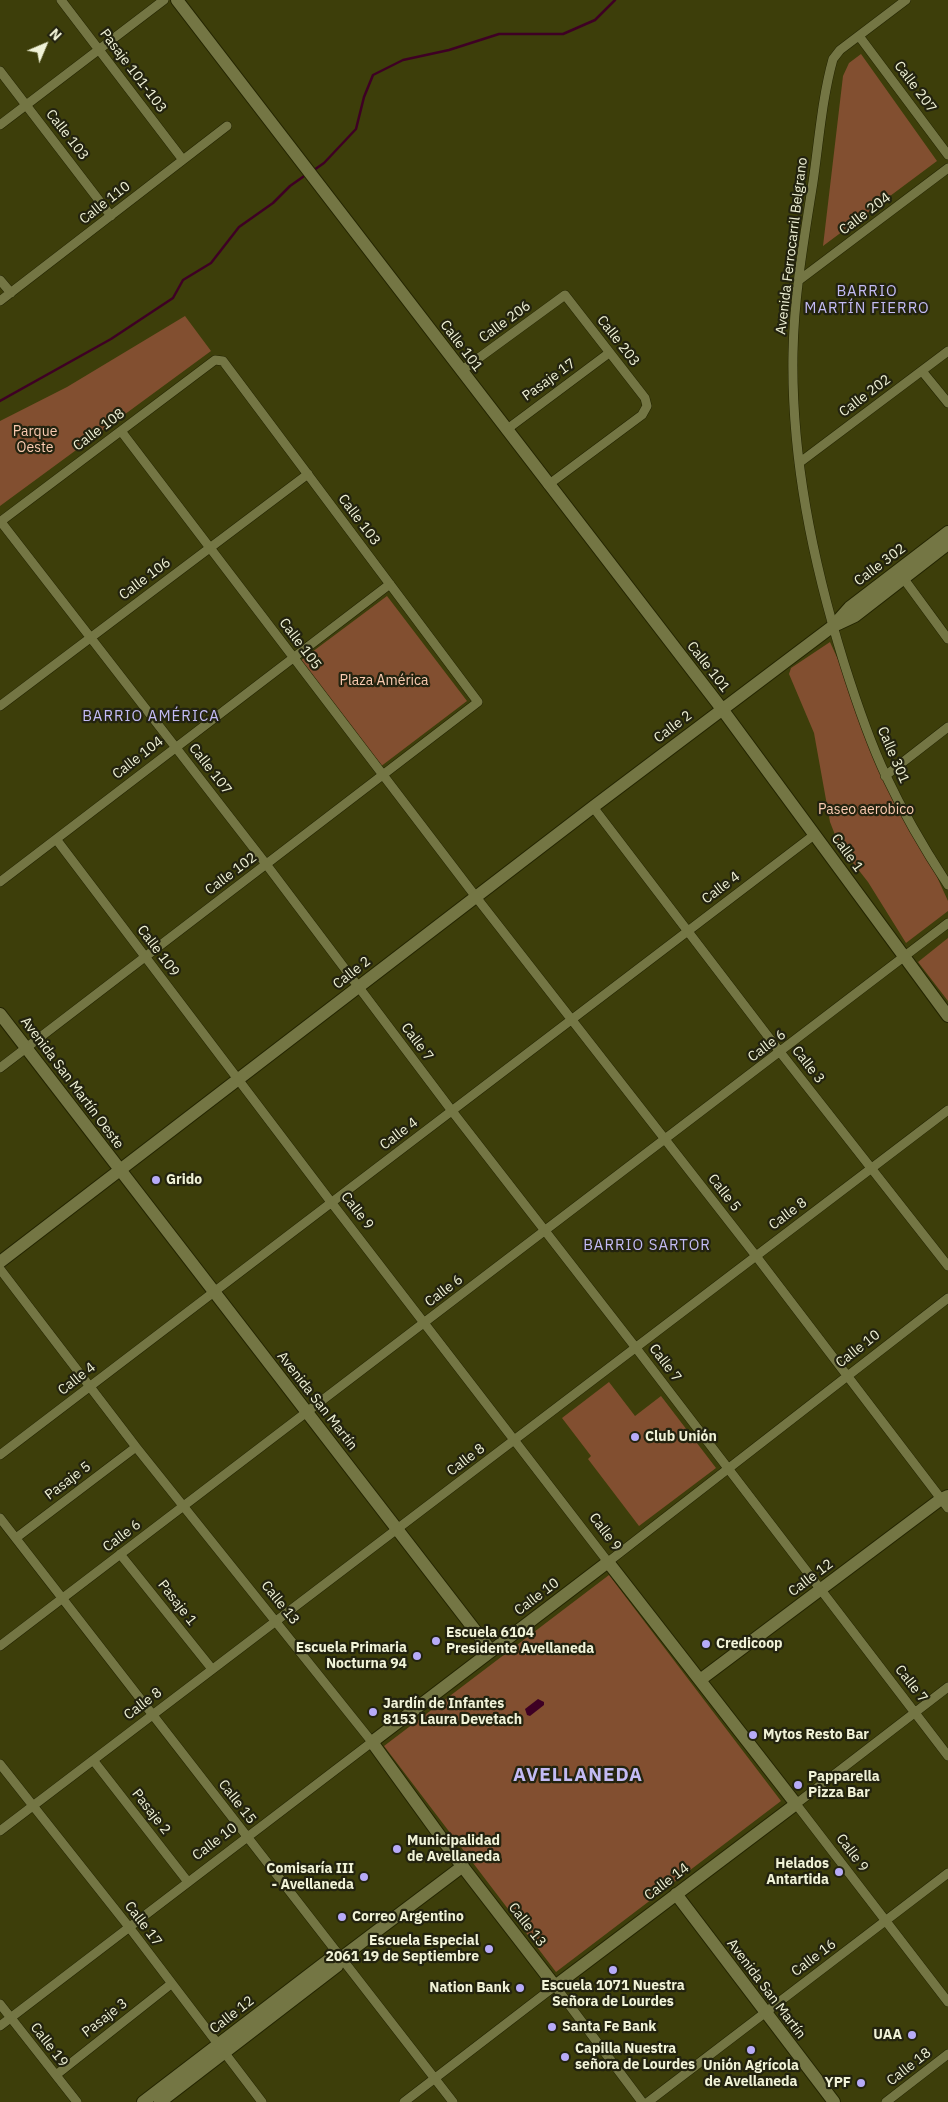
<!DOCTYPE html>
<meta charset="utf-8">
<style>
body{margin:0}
#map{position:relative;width:948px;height:2102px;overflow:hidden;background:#3d3e0a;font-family:"IBM Plex Sans",sans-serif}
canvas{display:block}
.north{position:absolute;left:20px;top:20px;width:50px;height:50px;-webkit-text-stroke:4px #23230f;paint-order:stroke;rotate:45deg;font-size:14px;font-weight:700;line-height:20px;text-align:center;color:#f0f2d7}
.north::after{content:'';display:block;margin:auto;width:18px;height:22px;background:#f0f2d7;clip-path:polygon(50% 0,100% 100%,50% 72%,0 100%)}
</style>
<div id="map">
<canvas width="948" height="2102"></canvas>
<div class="north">N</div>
</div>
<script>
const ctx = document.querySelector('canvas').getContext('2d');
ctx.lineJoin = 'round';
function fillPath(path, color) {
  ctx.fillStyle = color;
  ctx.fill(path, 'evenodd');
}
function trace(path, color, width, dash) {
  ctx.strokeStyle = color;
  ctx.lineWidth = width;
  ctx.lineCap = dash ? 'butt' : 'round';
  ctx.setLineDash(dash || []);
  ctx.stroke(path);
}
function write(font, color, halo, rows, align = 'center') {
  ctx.font = font + ' "IBM Plex Sans",sans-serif';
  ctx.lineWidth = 4.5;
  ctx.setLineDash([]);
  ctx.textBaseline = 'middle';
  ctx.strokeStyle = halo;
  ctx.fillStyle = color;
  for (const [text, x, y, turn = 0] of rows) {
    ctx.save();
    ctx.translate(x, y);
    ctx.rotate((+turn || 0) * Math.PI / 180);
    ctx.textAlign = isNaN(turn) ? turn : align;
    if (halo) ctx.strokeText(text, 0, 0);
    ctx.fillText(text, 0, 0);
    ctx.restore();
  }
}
fillPath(new Path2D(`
 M861 54 937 161 823 246 843 76 849 63Z
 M185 316 211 351 0 506V421L67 387Z
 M387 596 467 701 380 767 300 661Z
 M830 642 948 901V911L906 943 868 882 839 845 830 822 814 733 789 674 791 668Z
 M948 938V1001L918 962Z
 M609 1382 635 1416 661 1396 716 1468 639 1526 588 1459 591 1456 562 1418Z
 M609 1575 781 1801 556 1972 384 1746Z`), '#824f30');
fillPath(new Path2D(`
 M538 1699 544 1702V1705L530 1716 527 1715 525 1709Z`), '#3e0024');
trace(new Path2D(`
 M314 170 324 163 356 129 364 97 373 75 403 60 449 50 499 34H563L595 20 615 0
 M0 401 111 339 173 298 183 280 211 263 239 227 273 203 290 186 307 174`), '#3e0024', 2.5);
const street = new Path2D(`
 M61 0 183 160
 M906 0 840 50 833 59C822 98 819 141 813 182 804 239 794 296 793 353 791 459 813 563 844 663 856 701 869 740 886 776 904 814 925 850 948 885
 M859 36 948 155
 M0 71 111 216
 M0 125 164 0
 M0 280 11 293
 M798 281 948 168
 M0 301 227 126
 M461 371 565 295 645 398 647 406 642 415 548 485
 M922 371 948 403
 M506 430 609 353
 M121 431 476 897 756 1256 948 1508
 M799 463 948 351
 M0 522 215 360 223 361 478 702 0 1068
 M1 522 266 864 452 1111 636 1348 948 1756
 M901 575 948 639
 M0 706 308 474
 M885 776 948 727
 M593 807 780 1052 948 1266
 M56 839 331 1202 608 1562 948 1298
 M0 882 390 584
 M0 1269 136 1447 372 1742 0 2026
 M0 1455 814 835
 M0 1518 453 2102
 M16 1538 136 1447
 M120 1554 212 1669
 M0 1646 948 923
 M948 1687 796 1804 948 2002
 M93 1760 188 1882
 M0 1764 129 1927 262 2102
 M0 1831 948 1110
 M0 2004 77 2102
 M56 2075 171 1984
 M404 2102 555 1986 642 2102
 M648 2102 948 1873
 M886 2102 948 2054`);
const secondary = new Path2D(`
 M177 0 722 709 948 1016
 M838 624 855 616 948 544
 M0 1014 491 1651
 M0 1262 593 807 833 626 850 607 948 532
 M608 1562 796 1804 555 1986 456 1858 372 1742Z
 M700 1680 941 1499 948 1496
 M676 1894 834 2102
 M143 2102 331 1958H341
 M160 2102 337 1966 341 1958 463 1866`);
trace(street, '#232400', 10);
trace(secondary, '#232400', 14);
trace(street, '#747644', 9);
trace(secondary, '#747644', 12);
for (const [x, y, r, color] of [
 [156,1180,5,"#b7abf8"],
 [635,1437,5,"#b7abf8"],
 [436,1641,5,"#b7abf8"],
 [706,1644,5,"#b7abf8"],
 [417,1656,5,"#b7abf8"],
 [373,1712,5,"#b7abf8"],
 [753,1735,5,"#b7abf8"],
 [798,1785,5,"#b7abf8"],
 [397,1849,5,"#b7abf8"],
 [839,1872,5,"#b7abf8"],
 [364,1877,5,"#b7abf8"],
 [342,1917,5,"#b7abf8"],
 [489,1949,5,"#b7abf8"],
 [613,1970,5,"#b7abf8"],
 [520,1988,5,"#b7abf8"],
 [552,2027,5,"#b7abf8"],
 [912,2035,5,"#b7abf8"],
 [751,2050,5,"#b7abf8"],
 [565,2057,5,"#b7abf8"],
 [861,2083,5,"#b7abf8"]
]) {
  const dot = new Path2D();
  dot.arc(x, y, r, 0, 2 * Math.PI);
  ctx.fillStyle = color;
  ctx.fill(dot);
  trace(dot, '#23230f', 2);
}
write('14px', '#f0f2d7', '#23230f', [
 ["Pasaje 101-103",133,71,53],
 ["Calle 207",915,87,53],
 ["Calle 103",67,135,52],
 ["Calle 110",105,203,-38],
 ["Calle 204",865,214,-37],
 ["Avenida Ferrocarril Belgrano",792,246,-83],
 ["Calle 206",505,322,-36],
 ["Calle 203",618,341,52],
 ["Calle 101",461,346,53],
 ["Pasaje 17",549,380,-36],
 ["Calle 202",865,396,-37],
 ["Calle 108",99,430,-37],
 ["Calle 103",359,520,53],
 ["Calle 302",880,565,-37],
 ["Calle 106",145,579,-37],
 ["Calle 105",300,644,53],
 ["Calle 101",708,667,52],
 ["Calle 2",673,727,-37],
 ["Calle 301",893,755,67],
 ["Calle 104",138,758,-38],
 ["Calle 107",210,769,52],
 ["Calle 1",847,853,54],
 ["Calle 102",231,874,-37],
 ["Calle 4",721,888,-37],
 ["Calle 109",158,951,53],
 ["Calle 2",352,973,-38],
 ["Calle 7",417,1042,53],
 ["Calle 6",767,1046,-37],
 ["Calle 3",808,1065,52],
 ["Avenida San Martín Oeste",72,1083,53],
 ["Calle 4",399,1134,-37],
 ["Calle 5",724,1193,52],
 ["Calle 9",357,1211,52],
 ["Calle 8",788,1214,-37],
 ["Calle 6",444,1291,-37],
 ["Calle 10",858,1349,-38],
 ["Calle 7",665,1363,53],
 ["Calle 4",77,1379,-38],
 ["Avenida San Martín",317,1401,52],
 ["Calle 8",466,1460,-37],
 ["Pasaje 5",68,1481,-37],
 ["Calle 9",605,1532,53],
 ["Calle 6",122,1536,-37],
 ["Calle 12",811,1578,-37],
 ["Calle 10",537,1597,-37],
 ["Pasaje 1",177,1603,52],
 ["Calle 13",280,1603,51],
 ["Calle 7",911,1684,52],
 ["Calle 8",143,1704,-37],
 ["Calle 15",237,1802,52],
 ["Pasaje 2",151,1812,52],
 ["Calle 10",215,1842,-37],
 ["Calle 9",852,1853,53],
 ["Calle 14",667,1882,-37],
 ["Calle 17",143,1924,53],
 ["Calle 13",527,1925,52],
 ["Calle 16",814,1958,-37],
 ["Avenida San Martín",766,1989,53],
 ["Calle 12",232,2015,-38],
 ["Pasaje 3",105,2018,-38],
 ["Calle 19",49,2045,52],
 ["Calle 18",909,2067,-38]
]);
write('14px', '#fbccb2', '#23230f', [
 ["Parque",35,432],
 ["Oeste",35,448],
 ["Plaza América",384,681],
 ["Paseo aerobico",866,810]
]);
write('bold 14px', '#f0f2d7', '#23230f', [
 ["Grido",166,1180],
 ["Club Unión",645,1437],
 ["Escuela 6104",446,1633],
 ["Presidente Avellaneda",446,1649],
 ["Credicoop",716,1644],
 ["Escuela Primaria",407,1648,"right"],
 ["Nocturna 94",407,1664,"right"],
 ["Jardín de Infantes",383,1704],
 ["8153 Laura Devetach",383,1720],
 ["Mytos Resto Bar",763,1735],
 ["Papparella",808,1777],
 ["Pizza Bar",808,1793],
 ["Municipalidad",407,1841],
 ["de Avellaneda",407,1857],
 ["Helados",829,1864,"right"],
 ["Antartida",829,1880,"right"],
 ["Comisaría III",354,1869,"right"],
 ["- Avellaneda",354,1885,"right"],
 ["Correo Argentino",352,1917],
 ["Escuela Especial",479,1941,"right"],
 ["2061 19 de Septiembre",479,1957,"right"],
 ["Escuela 1071 Nuestra",613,1986,"center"],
 ["Señora de Lourdes",613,2002,"center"],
 ["Nation Bank",510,1988,"right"],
 ["Santa Fe Bank",562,2027],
 ["UAA",902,2035,"right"],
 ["Capilla Nuestra",575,2049],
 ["señora de Lourdes",575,2065],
 ["Unión Agrícola",751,2066,"center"],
 ["de Avellaneda",751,2082,"center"],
 ["YPF",851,2083,"right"]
], 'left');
ctx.letterSpacing = '1px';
write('15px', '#c3bbf4', '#23230f', [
 ["BARRIO",867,292],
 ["MARTÍN FIERRO",867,309],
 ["BARRIO AMÉRICA",151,717],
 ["BARRIO SARTOR",647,1246]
]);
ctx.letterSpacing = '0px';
ctx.letterSpacing = '1px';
write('bold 19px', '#c3bbf4', '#23230f', [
 ["AVELLANEDA",578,1776]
]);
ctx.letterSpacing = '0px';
</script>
